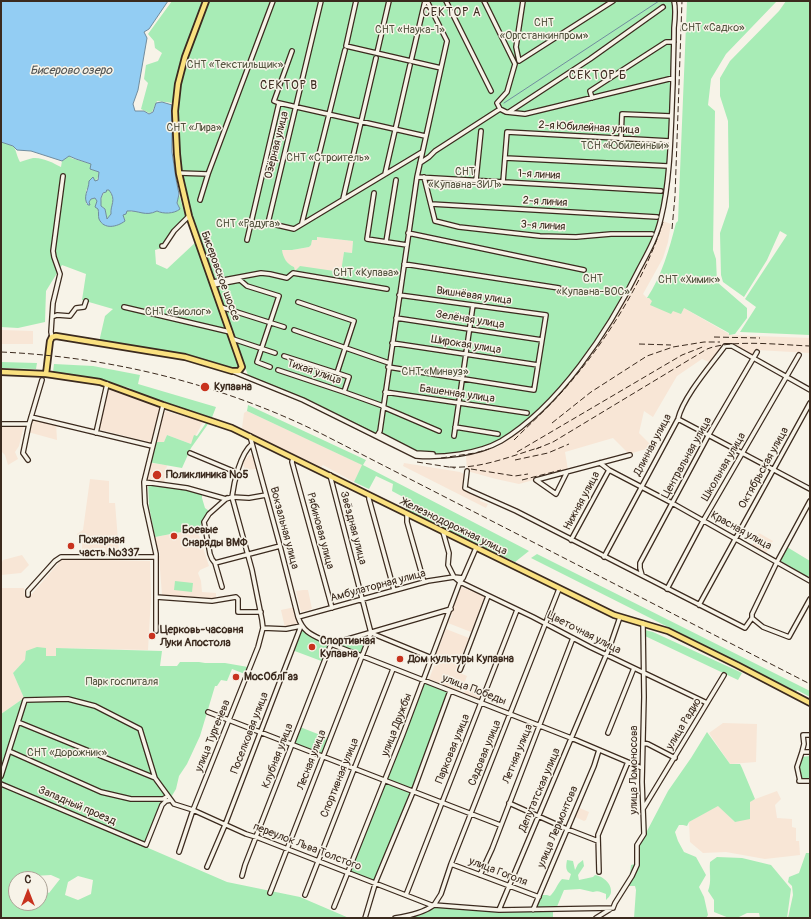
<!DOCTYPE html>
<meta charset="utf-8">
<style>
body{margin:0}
#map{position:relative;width:811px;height:919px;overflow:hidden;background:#f7f3e8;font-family:Pangolin,sans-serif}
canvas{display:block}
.frame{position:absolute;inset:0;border:2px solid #3b2a1e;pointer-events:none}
.north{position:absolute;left:8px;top:871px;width:40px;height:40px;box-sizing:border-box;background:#f7f3e8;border:1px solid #aca397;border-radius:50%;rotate:0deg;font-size:11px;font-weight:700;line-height:16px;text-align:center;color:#3b2a1e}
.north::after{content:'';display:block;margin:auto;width:14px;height:18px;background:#c8321e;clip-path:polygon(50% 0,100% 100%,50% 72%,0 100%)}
</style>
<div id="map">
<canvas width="811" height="919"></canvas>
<div class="frame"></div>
<div class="north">С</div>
</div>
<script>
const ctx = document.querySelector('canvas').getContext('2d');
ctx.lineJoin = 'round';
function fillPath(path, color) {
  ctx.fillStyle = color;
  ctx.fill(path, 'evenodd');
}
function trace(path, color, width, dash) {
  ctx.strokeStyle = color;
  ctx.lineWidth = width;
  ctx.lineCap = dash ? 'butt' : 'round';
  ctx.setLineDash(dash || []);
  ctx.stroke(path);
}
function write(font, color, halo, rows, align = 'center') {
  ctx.font = font + ' Pangolin,sans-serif';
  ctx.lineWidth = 3;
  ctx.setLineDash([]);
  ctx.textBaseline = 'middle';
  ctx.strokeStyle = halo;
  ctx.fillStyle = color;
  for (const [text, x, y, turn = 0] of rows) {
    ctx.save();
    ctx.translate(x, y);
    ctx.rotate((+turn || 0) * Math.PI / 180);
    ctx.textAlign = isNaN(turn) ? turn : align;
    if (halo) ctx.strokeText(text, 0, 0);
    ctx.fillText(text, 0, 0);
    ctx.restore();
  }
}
fillPath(new Path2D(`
 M663 221 671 224 668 242 663 258 643 294 647 298H649L673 311 684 308 729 334V335L810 338V353L757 350 752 357 736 348 724 346 720 349 709 362 702 359 677 376 653 417 644 411 639 433 653 447 629 454 613 438 565 452 568 470 519 484 496 479 467 471 466 456 497 447 515 435 551 402 589 356 623 302 653 246Z
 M317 237 353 241 352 253 344 252 342 272H294V267L288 264 282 255V250H292L309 247 311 245 312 239 317 240Z
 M1 330 33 331V344H1Z
 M111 388 159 406 160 408 152 441 149 442 97 429 106 392Z
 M165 411 203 422 191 444 167 435 164 442H156Z
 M247 411 363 465 354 482 323 465 321 467 281 448 280 449 242 428 244 413Z
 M31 417 56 423 57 440 28 432Z
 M1 425 24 426 19 446 15 452 18 459 8 465 5 455 1 451Z
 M249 455H252L257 469 245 470 243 463Z
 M151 463 167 465 164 483 147 481Z
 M404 463 460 472 466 475 462 487 481 497 480 501 488 504 486 508 403 466Z
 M90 479 109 481V503H115L119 552 106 553 105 548H92V553H82V544L77 534 83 530Z
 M197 529 209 566 200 570 198 573 201 581 202 592 216 593V598L215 600 162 595 159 556H160V551H158L155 537Z
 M759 533 773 541 766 553 752 545Z
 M22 555 29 565 21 573 1 575V564L3 560Z
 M62 559 150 561 151 598 148 650 56 648V657L46 656V648L26 660 13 673 24 698 1 714V588H24L25 595H31Z
 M461 587 485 596 471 632 448 623 452 615 450 614Z
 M303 590H308L312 609 301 612 296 591Z
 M295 607 299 625 285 628 281 610Z
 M446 629 469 638 455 671 467 676 461 692 429 679 438 656 436 655Z
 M467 685 484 691 480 702 463 695Z
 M723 723 757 724 756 762 730 764 709 733Z
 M777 791 781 799 775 805 777 818 792 819V827L796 828V841H799L800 855 765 859 726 852 703 853 690 842 689 822 718 805 735 822 750 801Z
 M577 807 589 812 586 820 584 821 573 816Z`), '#f8e6d6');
fillPath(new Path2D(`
 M172 1H204L183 55 176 79 173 103 157 101 152 112 149 113 141 109 148 83 144 79 146 65 158 61 162 53 155 48 154 41 148 34Z
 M208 1H674L668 163 661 218 652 245 600 337 552 398 516 430 486 448 459 454 416 456 303 400 249 378 190 215 181 173 177 138 178 96 186 57ZM317 237 353 241 352 253 344 252 341 272 300 266 295 271 294 267C287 264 283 258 282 250H292L309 247 311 245 312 240H317Z
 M687 1H777L726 54 711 79 708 105 715 111 713 250 716 259 717 282 747 308V318L735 334 729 335V333L684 308 681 314 673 311 671 314 650 305 652 301 649 298H647C662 275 669 250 676 223L678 221Z
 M786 1H810V335L740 332 756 307 745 299 787 235 780 231 767 260 744 297 723 282 721 275 720 233 729 207 728 121 720 96V78L730 61 779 11Z
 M1 142C19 146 13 148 20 162 24 161 28 159 33 158 42 157 54 163 61 167L62 161 69 155 71 158 91 164V169L99 172C98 182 93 183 86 190V204H90L89 202 91 199 95 198 98 201 99 218 125 221 123 215 127 211 152 213 157 211 166 213 173 212 179 206 177 203 179 194 186 219 162 248 155 250 156 264 167 269 197 241 241 365 238 369 232 370 205 360 186 355 99 342 105 316 113 309 82 300 86 274 62 265 46 291 45 322 18 328 1 327Z
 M107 190H109C117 200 110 205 111 214L107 219 105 209 101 206C101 199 101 195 107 190Z
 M1 362 37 363 36 369 1 368Z
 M54 364 93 366 140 375 138 384 216 407 211 420 132 393 130 388 85 377 53 372Z
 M248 405 366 460 363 465 529 551 515 562 404 510 406 506 402 504 405 498 392 491 393 484 376 476 369 489 354 482 362 465 247 411Z
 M206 423 208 424 191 448 182 468 148 462 153 442H164L167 435 191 444 194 435 197 436Z
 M148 482 202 492V498L205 508 209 511C204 517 203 524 197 529L155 537 149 506Z
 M787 547 810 561V574L808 577 779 560Z
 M537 554 810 691V697L797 690 796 692 793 690 531 558Z
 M175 581 193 583 192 592 174 590Z
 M301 628 308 635 331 644 324 662 292 650Z
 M645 630 653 632 742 673 738 680 645 636Z
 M369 635 362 654 335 644Z
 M37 647 46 648V656H56V648L162 651 160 666H177L180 662H199L205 663H225L248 667 245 674 232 669 227 681 221 680 217 686H215L200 736 187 764 179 776 176 789 170 799 162 805 146 847 227 882 300 897 349 918H1V714L24 698 13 673 25 660 26 651ZM51 875 60 879 49 893 40 888V903H16V879H33V876ZM78 876 93 880 91 894 78 900 65 895 68 882Z
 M425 682 449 692 411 793 375 882 350 872Z
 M300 727 328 738 322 755 294 744Z
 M707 732 730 764H740L742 768 755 799 750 802V819L735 822 718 806 689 822 687 826 683 825H679L675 832 678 841 684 852 696 857 706 875 699 887 704 897 708 915 706 918H634L636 890 635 886H629L631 865 635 864 636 852 668 791 691 758Z
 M810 756V780L801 781 799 770 801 757Z
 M806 853H810V918H788L793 895 792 886 788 882 789 877 799 873Z
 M717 857 742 858 771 865 791 889 787 918H760L759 913H747L737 918H729L714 912V900L708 891C712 881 709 872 710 862Z
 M567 860 573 861 575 870 578 864 583 860 584 866 578 875 579 880 593 877 595 875C602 876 612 883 611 892 611 895 608 898 606 900V894C601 892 598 890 593 892L580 889 564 890 556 909 553 911V918H388C404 915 421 913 434 904L463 908 532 909 539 895H547L550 896C555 892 557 884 562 879L569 880 571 874C565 871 566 866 567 860Z`), '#a8ecb6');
const water = new Path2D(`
 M1 1H168L149 29 144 32 147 38 138 90 133 104 135 111H144L149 114 153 112 156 103 162 102 172 105V152L176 179 179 194 177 203 180 209C174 214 163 214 157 211 145 217 139 210 127 211L126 214 123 215 125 221C117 227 104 230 99 219 98 216 99 212 98 209L95 207 97 201 95 198 91 199 89 202 90 205H88C82 197 89 190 89 181L93 177 95 181 98 180 99 172 90 169 91 164 76 159 69 156 62 161 31 151 17 150 13 146 1 142ZM107 190H109C117 200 110 205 111 214L107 219 105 209 101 206V198L103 193 106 192Z`);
fillPath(water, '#93cdf3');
trace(water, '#708c9e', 1);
trace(new Path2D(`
 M504 103 659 1`), '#708c9e', 1);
const minor = new Path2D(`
 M321 1 268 223 294 229 422 152
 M356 1 346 46 441 68 417 177 380 431 377 436
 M427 1 447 41 441 68
 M446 1 491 91
 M484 1 515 64 507 92 497 103 500 109
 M523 1 516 47 519 61 613 1
 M377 53 389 1
 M411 61 425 1
 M592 98 590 91 666 42H674
 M279 103 274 101 292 51
 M509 112 590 59 663 7
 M621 138 622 114 671 116
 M505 158 668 166
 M420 163 429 157 435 151 500 109 506 112 525 114 673 78
 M179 173 208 174 273 1
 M385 174 410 65
 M417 177 661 191
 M424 177 435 221 459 227 540 236 576 237 611 234H652
 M476 180 481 131
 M503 182 507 132 670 141
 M374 193 367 239 407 245
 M343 199 376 58
 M200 200 208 174
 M431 204 657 217
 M302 223 345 50
 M408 233 584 270
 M247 240 279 103 425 136
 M386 242 396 180
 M162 246H164L174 231 189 216
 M404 264 559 288
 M213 282 261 273 270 274 287 278 293 273 387 289
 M214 285 240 280 247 286 279 296 257 362 270 367
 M298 302 354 321 337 373 349 377 344 392 383 406
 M124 307 230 332
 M221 307 284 327
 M52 317 53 303 60 274 54 257 53 251 63 176
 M396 318 542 340
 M294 330 389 363
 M52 337 51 332 52 317 57 315 70 316 76 308 84 307 86 301
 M233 339 275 353
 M392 343 538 365
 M284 356 337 373
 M388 367 534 390 546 315 399 295
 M278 370 344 392
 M234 372 303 400 416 456C442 458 478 454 501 441 559 406 609 330 638 271 647 254 657 237 661 218 671 178 671 125 673 83 673 64 674 46 674 28 675 19 676 9 674 1
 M385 392 527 413
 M383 407 439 431
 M31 417 152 446
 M678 419 810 489
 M1 424H29
 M455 427 498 434
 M96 433 107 384
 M379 434 416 453 433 454
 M250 436 280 546 298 617C304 635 316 636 331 644L571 738 642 768
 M454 436 473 305
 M190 453 238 473
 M293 458 292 462 332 608
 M28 460 23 453 29 424 42 380
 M600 463 609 470 672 503 810 581
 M467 471 465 488 471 491 516 511 745 628 752 618V614L777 562 810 501
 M330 475 371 633
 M536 480 630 455
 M536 480 556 494 567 472
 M144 482 187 488 226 499 232 497 249 498 266 495
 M369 495V499L394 590
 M407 514V522L424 582
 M443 532 449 553 448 565 454 577 460 582 533 617 590 647 707 703
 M571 540 609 470
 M604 557 678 419C683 397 711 365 725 346H732L810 390
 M215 563 280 546
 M642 575 640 568V563L708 436 757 352
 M222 587 215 563 212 559 210 554 204 522 209 514 227 498
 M667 589 703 521 799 355
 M28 595V591L55 561 61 557H156
 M156 597 212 601 236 597 238 599V612H261
 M699 605 810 403
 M298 617 428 581 454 577 463 578
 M752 618 763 627 789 637 810 599
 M263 628 286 629 301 626
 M156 631V554L145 504 144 482 163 405
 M371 633 432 658
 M460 670 488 596
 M208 712 500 825
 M18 722 155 778
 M608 733 634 668
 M810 735H803L804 744 802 752H810
 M643 743 648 744 675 758
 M9 751 101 792 131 799H163L168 796
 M1 776 25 700 68 699 95 706 140 729 155 778 174 804 193 810 246 834 259 838 431 905H434L441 894 451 864 559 589
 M799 781H810
 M800 781 797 767 802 752
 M1 784 146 845 162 805 166 801 171 800
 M509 803 567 829 598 841
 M643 809 724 675
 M179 852 193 810 258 647 263 628 262 620 252 570 232 497C234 482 240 454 252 444
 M451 864 539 897
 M207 867 225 825 301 626
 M599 872 598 835 628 762
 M480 875 492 849 573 638
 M242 876 245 865 331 644 451 609
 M270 893 371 633
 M305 895 393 669
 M406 895 517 610
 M334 907 403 734 460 582 463 578 476 548
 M613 908 615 903 632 876 637 865V845L644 834 642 782 644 697 643 623
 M499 910 613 908
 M533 910 594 766 599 750
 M365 918 376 881 413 792 450 691
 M395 918C409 916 423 913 434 905L499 910 610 646 620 617
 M596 918 612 908`);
const major = new Path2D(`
 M1 372 46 374 100 382 163 405 232 428 614 615 668 631 737 665 810 703
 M46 374 50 341 52 337 56 336 185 357 232 371H239L242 367 189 216 179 173 177 154 175 111 178 84 185 57 206 1`);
trace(minor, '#3b2a1e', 6);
trace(major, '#3b2a1e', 8);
trace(minor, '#f7f3e8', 3.5);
trace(major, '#fae180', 4.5);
trace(new Path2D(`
 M672 229 675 196 682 1
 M714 337 760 338
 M639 344 671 345
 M1 352C113 357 224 385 324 435L810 684
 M552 423 591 392 647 356 673 347 704 342H720
 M514 440C532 422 551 405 568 385 607 340 645 279 663 222
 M536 449 553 442 707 349C732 339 782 345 810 346
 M517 452 682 355 705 346
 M441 458 475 453 489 449
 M515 460 548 453 569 444
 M417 462 455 468
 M450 467C481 469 511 456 541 447
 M471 469 515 476 528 474
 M522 480 561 470`), '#3b2a1e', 1, [6, 3]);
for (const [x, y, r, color] of [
 [205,387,5,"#c8321e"],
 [157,475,5,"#c8321e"],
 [174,536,4,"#c8321e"],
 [71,546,4,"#c8321e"],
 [152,636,4,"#c8321e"],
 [312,647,4,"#c8321e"],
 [400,659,4,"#c8321e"],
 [236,677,4,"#c8321e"]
]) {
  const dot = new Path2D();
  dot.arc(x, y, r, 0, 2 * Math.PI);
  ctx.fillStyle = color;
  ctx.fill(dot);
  trace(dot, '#f7f3e8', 1.5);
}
write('11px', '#51513c', '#f7f3e8', [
 ["СНТ",544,23],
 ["«Оргстанкинпром»",544,36],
 ["СНТ «Садко»",713,28],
 ["СНТ «Наука-1»",410,30],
 ["СНТ «Текстильщик»",235,65],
 ["СНТ «Лира»",194,128],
 ["ТСН «Юбилейный»",625,146],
 ["СНТ «Строитель»",328,158],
 ["СНТ",465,172],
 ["«Купавна-ЗИЛ»",465,185],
 ["СНТ «Радуга»",248,224],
 ["СНТ «Купава»",366,273],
 ["СНТ",593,279],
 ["«Купавна-ВОС»",593,292],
 ["СНТ «Химик»",689,280],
 ["СНТ «Биолог»",178,312],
 ["СНТ «Минвуз»",435,372],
 ["Парк госпиталя",122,682],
 ["СНТ «Дорожник»",67,753]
]);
write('11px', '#3b2a1e', '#f7f3e8', [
 ["2-я Юбилейная улица",589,128,3],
 ["Озёрная улица",277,145,-76],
 ["1-я линия",539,175,3],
 ["2-я линия",545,202,3],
 ["3-я линия",543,226,3],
 ["Бисеровское шоссе",220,276,70],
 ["Вишнёвая улица",474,296,8],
 ["Зелёная улица",470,320,9],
 ["Широкая улица",466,345,9],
 ["Тихая улица",314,372,19],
 ["Башенная улица",457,394,8],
 ["Длинная улица",653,445,-62],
 ["Центральная улица",687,458,-61],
 ["Школьная улица",724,467,-60],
 ["Октябрьская улица",764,468,-61],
 ["Нижняя улица",582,501,-62],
 ["Железнодорожная улица",454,527,26],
 ["Вокзальная улица",284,528,75],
 ["Звёздная улица",353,528,75],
 ["Рябиновая улица",320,531,75],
 ["Красная улица",741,531,29],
 ["Амбулаторная улица",378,586,-15],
 ["Цветочная улица",584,633,27],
 ["улица Победы",474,690,21],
 ["улица Радио",684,724,-59],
 ["улица Дружбы",397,725,-69],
 ["Поселковая улица",250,733,-69],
 ["улица Тургенева",213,736,-68],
 ["Парковая улица",453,749,-68],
 ["Садовая улица",485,753,-68],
 ["Летняя улица",518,754,-68],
 ["Клубная улица",278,756,-69],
 ["Лесная улица",312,760,-69],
 ["улица Ломоносова",634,770,-90],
 ["Спортивная улица",340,778,-68],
 ["Депутатская улица",540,790,-67],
 ["Западный проезд",77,806,23],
 ["улица Лермонтова",558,827,-67],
 ["переулок Льва Толстого",307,847,21],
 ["улица Гоголя",498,872,21]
]);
write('bold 11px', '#3b2a1e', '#f7f3e8', [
 ["Купавна",214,387],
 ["Поликлиника №5",166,475],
 ["Боевые",182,530],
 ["Снаряды ВМФ",182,543],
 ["Пожарная",79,540],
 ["часть №337",79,553],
 ["Церковь-часовня",160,630],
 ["Луки Апостола",160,643],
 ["Спортивная",320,641],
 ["Купавна",320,654],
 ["Дом культуры Купавна",408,659],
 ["МосОблГаз",244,677]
], 'left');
ctx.letterSpacing = '1px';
write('12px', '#3b2a1e', '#f7f3e8', [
 ["СЕКТОР А",452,13],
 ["СЕКТОР Б",598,76],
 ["СЕКТОР В",289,86]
]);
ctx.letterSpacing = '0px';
write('italic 12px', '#515353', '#f7f3e8', [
 ["Бисерово озеро",71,71]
]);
</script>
